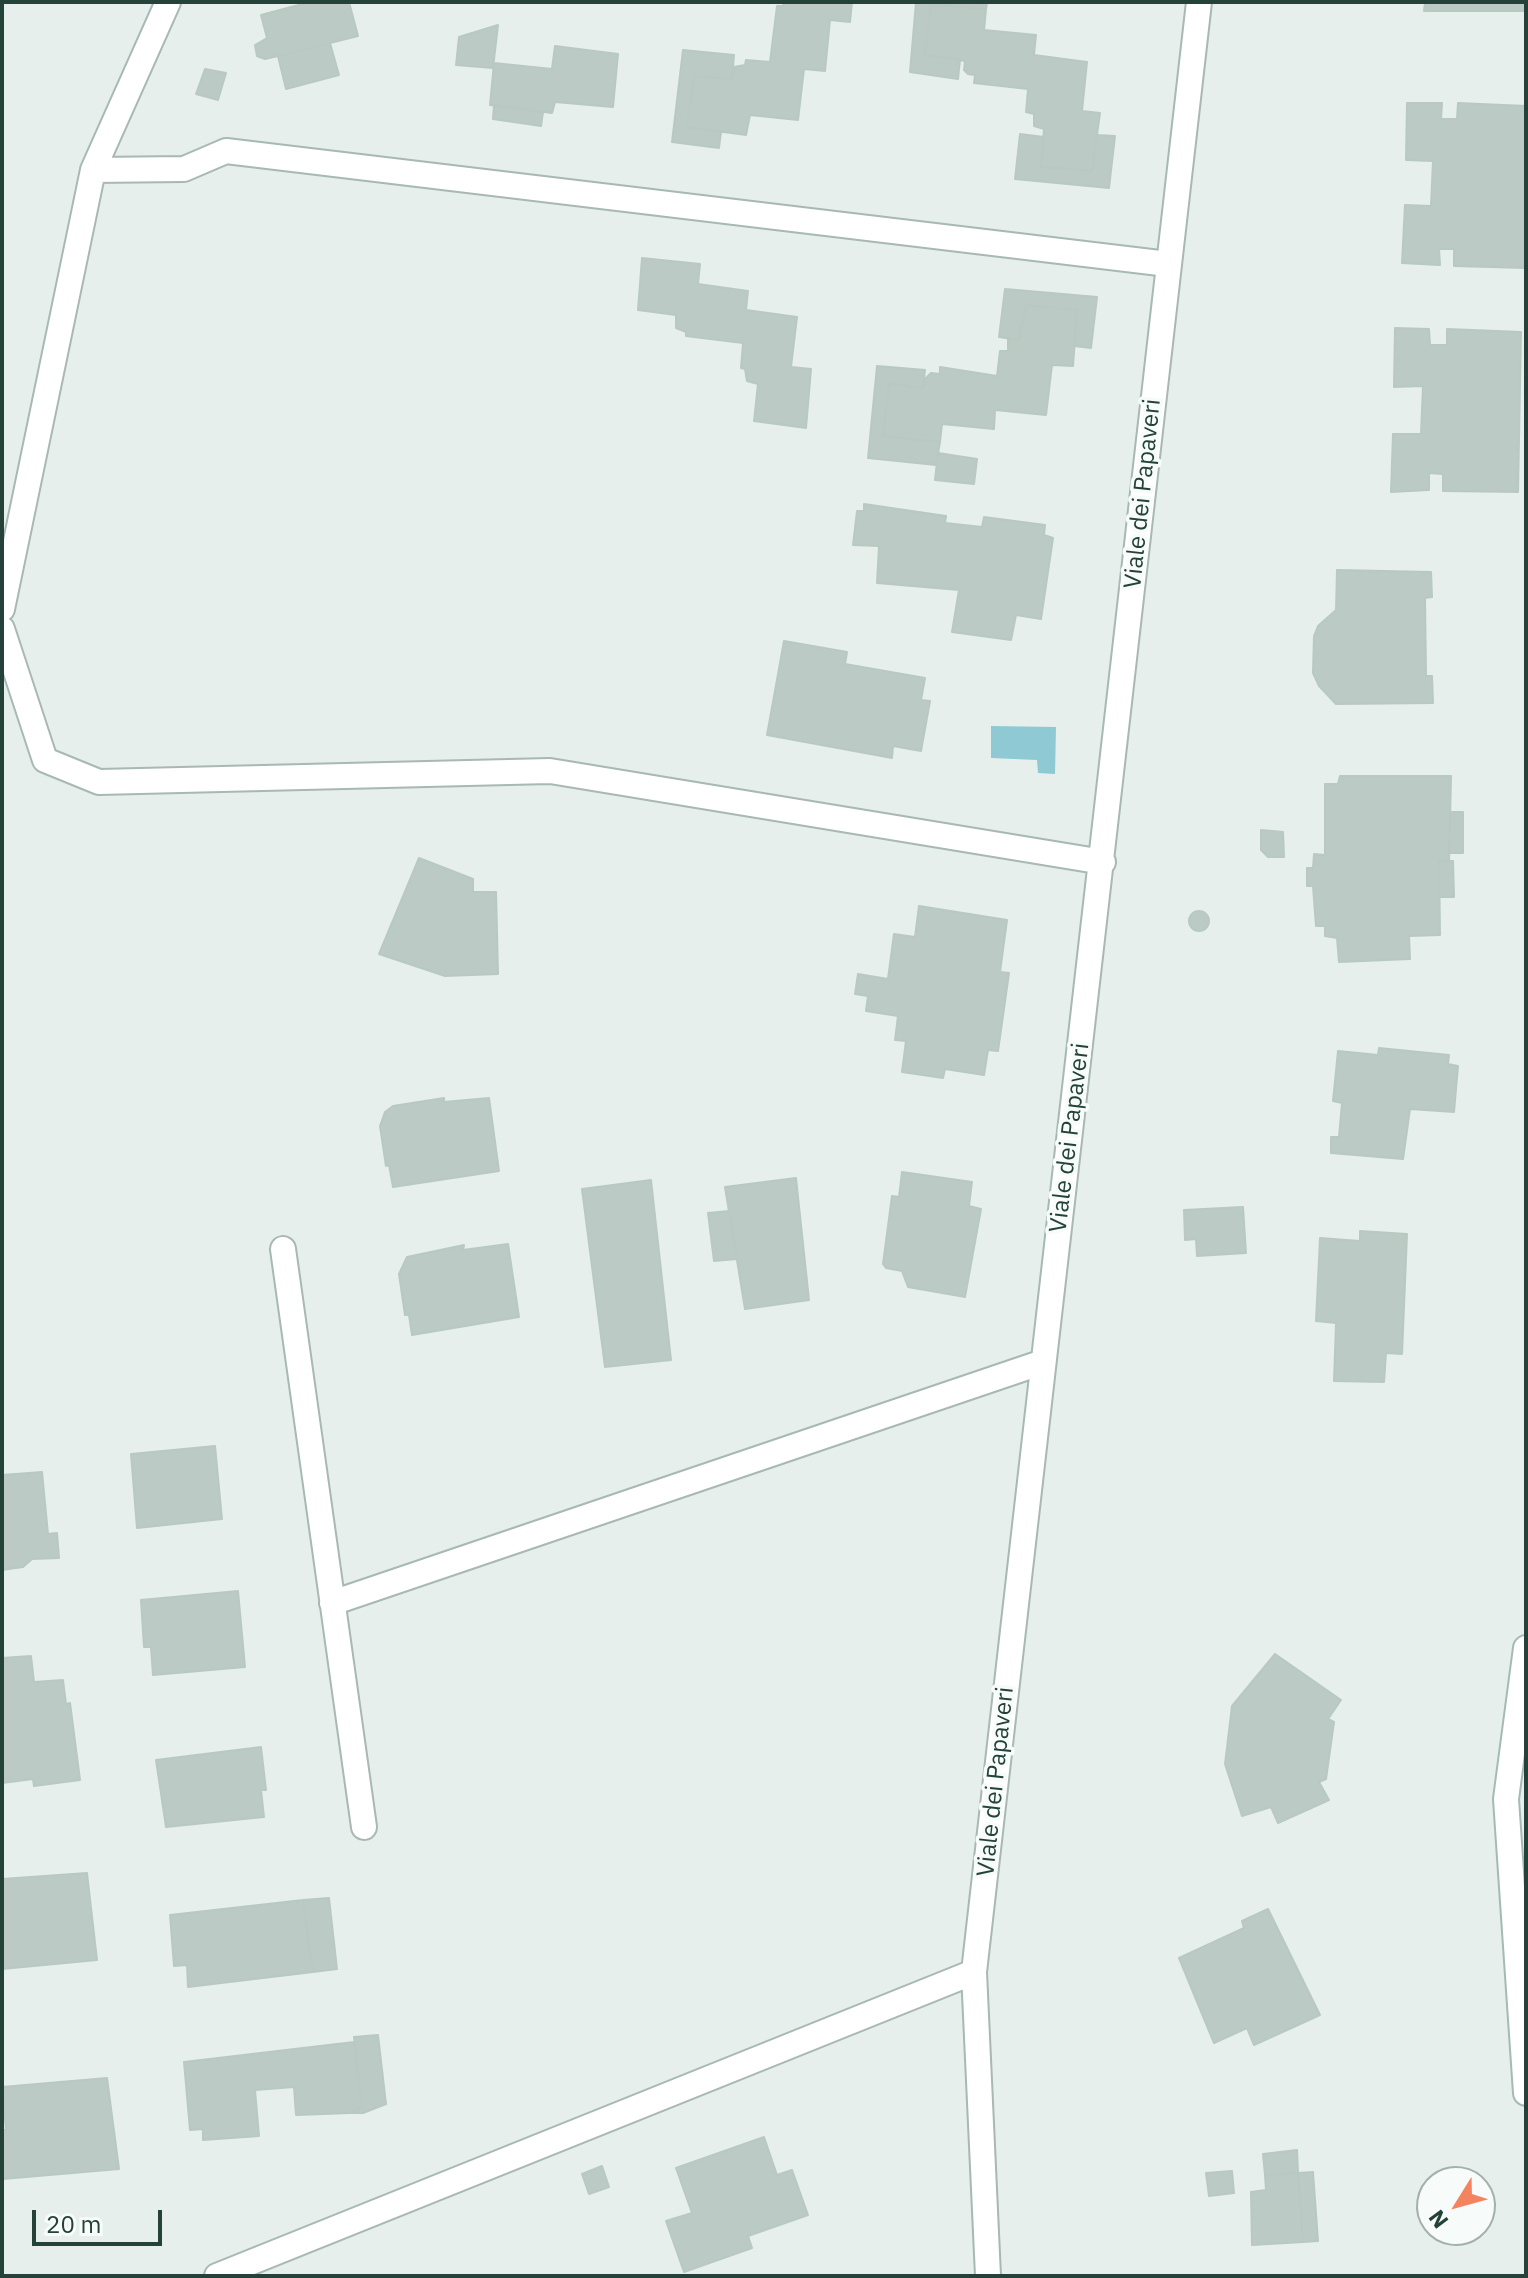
<!DOCTYPE html>
<style>
body{margin:0}
#map{position:relative;width:1528px;height:2278px;overflow:hidden;background:#e6efeb;font-family:"IBM Plex Sans",sans-serif}
canvas{display:block}
.frame{position:absolute;inset:0;border:4px solid #24423a;pointer-events:none}
.north{position:absolute;left:1416px;top:2166px;width:80px;height:80px;box-sizing:border-box;background:#f7fbf9;border:2px solid #a3b1ad;border-radius:50%;rotate:233deg;font-size:22px;font-weight:700;line-height:32px;text-align:center;color:#24423a}
.north::after{content:'';display:block;margin:auto;width:28px;height:36px;background:#f4845f;clip-path:polygon(50% 0,100% 100%,50% 72%,0 100%)}
.scale{position:absolute;left:32px;top:2210px;width:130px;height:36px;box-sizing:border-box;border:4px solid #24423a;border-top:0;padding-left:10px;font-size:24px;line-height:28px;white-space:nowrap;color:#24423a;-webkit-text-stroke:6px #f7fbf9;paint-order:stroke}
</style>
<div id="map">
<canvas width="1528" height="2278"></canvas>
<div class="frame"></div>
<div class="north">N</div>
<div class="scale">20 m</div>
</div>
<script>
const ctx = document.querySelector('canvas').getContext('2d');
ctx.lineJoin = 'round';
function fillPath(path, color) {
  ctx.fillStyle = color;
  ctx.fill(path, 'evenodd');
}
function trace(path, color, width, dash) {
  ctx.strokeStyle = color;
  ctx.lineWidth = width;
  ctx.lineCap = dash ? 'butt' : 'round';
  ctx.setLineDash(dash || []);
  ctx.stroke(path);
}
function write(font, color, halo, rows, align = 'center') {
  ctx.font = font + ' "IBM Plex Sans",sans-serif';
  ctx.lineWidth = 7;
  ctx.setLineDash([]);
  ctx.textBaseline = 'middle';
  ctx.strokeStyle = halo;
  ctx.fillStyle = color;
  for (const [text, x, y, turn = 0] of rows) {
    ctx.save();
    ctx.translate(x, y);
    ctx.rotate((+turn || 0) * Math.PI / 180);
    ctx.textAlign = isNaN(turn) ? turn : align;
    if (halo) ctx.strokeText(text, 0, 0);
    ctx.fillText(text, 0, 0);
    ctx.restore();
  }
}
fillPath(new Path2D(`
 M991 726 1056 727 1055 774 1038 773 1037 760 991 758Z`), '#8ec9d4');
const building = new Path2D(`
 M310 2H349L358 36 278 56 265 59 257 56 255 45 267 38 261 15Z
 M784 2H852L850 22 830 20 825 71 804 69 798 120 750 115 746 135 687 127 694 76 732 79 734 67 745 65 746 60 770 62 777 6H783Z
 M916 2H987L986 9 931 5 925 55 960 60 958 79 910 72Z
 M1425 2H1526V11H1424Z
 M931 5 986 9 984 30 1036 35 1034 55 1087 62 1082 111 1100 113 1092 171 1041 167 1044 129 1034 126V114L1026 112 1028 89 974 83 975 75 968 74 964 70 965 61 925 55Z
 M498 25 493 68 456 65 459 37Z
 M330 43 339 75 286 89 278 56Z
 M555 46 618 54 613 107 555 102 552 113 490 105 494 63 552 69Z
 M683 50 734 55 732 79 694 76 687 127 721 132 719 148 672 142Z
 M205 69 226 73 218 100 196 94Z
 M1407 103H1442L1441 119H1457L1458 103 1526 106V268L1454 266V249H1439L1440 265 1402 263 1405 205 1431 206 1433 161 1406 160Z
 M494 105 543 112 541 126 493 119Z
 M1020 134 1044 137 1041 167 1092 171 1097 135 1115 136 1109 188 1015 179Z
 M642 258 700 264 698 284 748 291 746 310 797 317 791 367 811 369 806 428 754 421 758 384 747 381 745 369 741 368 743 343 686 336V332L676 328V315L638 310Z
 M1005 289 1097 297 1091 348 1074 346 1077 310 1026 305 1019 340 999 337Z
 M1026 305 1077 310 1073 366 1052 365 1046 415 995 410 994 429 942 424 940 442 883 436 889 384 923 388 924 380 931 373 940 374V367L997 376 1000 351H1008V339L1019 340Z
 M1395 328 1429 329 1430 345H1447V329L1521 332 1518 492 1443 491V474L1429 473V490L1391 492 1393 434H1421L1423 386 1394 387Z
 M877 366 925 370 923 388 889 384 883 436 940 442 936 465 868 458Z
 M938 453 977 459 974 484 935 480Z
 M864 504 946 516 945 523 982 527 984 517 1045 525 1044 535 1053 538 1041 619 1016 615 1011 640 952 632 959 590 877 583 879 546 853 545 857 511H864Z
 M1337 570 1431 572 1432 597 1425 598 1426 676H1432L1433 703 1336 704 1319 686 1313 673 1314 636 1318 626 1336 610Z
 M784 641 847 652 845 664 925 678 921 700 930 701 921 751 893 746 892 758 767 735Z
 M1340 776H1451L1449 862 1439 861 1440 935 1409 936 1410 959 1339 962 1337 938 1325 936V926H1316L1313 886H1307V868H1313L1314 854 1325 855V784H1338Z
 M1450 812H1463V853H1449Z
 M1261 830 1283 832 1284 857H1268L1261 850Z
 M419 858 473 879V892H496L498 974 445 976 379 954Z
 M1439 861H1453L1454 897H1439Z
 M919 906 1007 920 1000 972 1009 973 998 1051 988 1050 984 1075 945 1069 943 1078 902 1072 906 1041 895 1040 898 1016 866 1011 868 996 855 994 858 974 888 979 894 934 915 937Z
 M1189 921a10 10 0 1 1 20 0a10 10 0 1 1-20 0Z
 M1379 1048 1449 1055 1448 1064 1458 1066 1454 1112 1410 1109 1403 1159 1331 1153V1137H1339L1342 1103 1333 1101 1338 1051 1378 1055Z
 M444 1098V1102L489 1098 499 1171 393 1187 389 1165 386 1166 380 1126 385 1112 393 1106Z
 M902 1172 972 1182 969 1206 981 1209 965 1297 908 1287 902 1271 886 1268 883 1264 892 1196 899 1197Z
 M796 1178 809 1300 745 1309 725 1187Z
 M651 1180 671 1360 605 1367 582 1189Z
 M1243 1207 1246 1253 1197 1256 1196 1239 1185 1240 1184 1210Z
 M729 1211 737 1259 714 1261 708 1213Z
 M1360 1231 1407 1234 1402 1354 1386 1353 1384 1382 1334 1381 1336 1323 1316 1321 1320 1238 1360 1241Z
 M508 1244 519 1317 412 1335 409 1315H405L399 1274 407 1257 464 1245 463 1250Z
 M215 1446 222 1519 137 1528 131 1454Z
 M42 1472 48 1534 57 1533 59 1558 32 1559 23 1567 2 1570V1475Z
 M238 1591 245 1667 153 1675 151 1647H144L141 1600Z
 M1275 1654 1341 1700 1328 1719 1334 1722 1326 1779 1319 1782 1329 1800 1278 1823 1271 1807 1242 1816 1225 1764 1232 1706Z
 M31 1656 34 1682 63 1680 66 1704 70 1703 80 1780 34 1786 33 1779 2 1783V1658Z
 M261 1747 266 1790H261L264 1817 166 1827 156 1760Z
 M87 1873 97 1960 2 1969V1879Z
 M329 1898 337 1969 313 1972 303 1900Z
 M303 1900 313 1972 188 1987 187 1965 174 1966 170 1915Z
 M1268 1909 1320 2015 1254 2045 1247 2028 1214 2043 1179 1958 1244 1928 1242 1921Z
 M378 2035 386 2104 363 2113H350L362 2107 354 2037Z
 M354 2042 362 2107 350 2113 296 2115 294 2087 255 2090 259 2136 203 2140V2129L190 2130 184 2062Z
 M107 2078 119 2169 3 2179 2 2130H6L2 2087Z
 M764 2137 777 2175 792 2170 808 2215 748 2236 752 2248 684 2272 666 2221 692 2213 676 2168Z
 M1297 2150 1298 2173 1265 2175 1263 2154Z
 M602 2166 609 2187 589 2194 582 2174Z
 M1232 2171 1234 2193 1209 2196 1206 2173Z
 M1313 2172 1318 2241 1303 2242 1298 2173Z
 M1298 2173 1303 2242 1252 2245 1251 2192 1266 2190 1265 2175Z`);
fillPath(building, '#bbcac4');
trace(building, '#b8c9c2', 2);
const street = new Path2D(`
 M93 170 184 169 226 151 1168 264
 M2 609 93 170 168 2
 M2 629 45 760 99 782 550 771 1103 862
 M283 1249 364 1827
 M332 1603 1043 1362
 M217 2276 974 1972
 M988 2276 974 1972 1199 2`);
const secondary = new Path2D(`
 M1526 1648 1506 1799 1526 2093`);
trace(street, '#a8b8b2', 28);
trace(secondary, '#a4bbb3', 28);
trace(street, '#fff', 24);
trace(secondary, '#fff', 24);
write('24px', '#24423a', '#f7fbf9', [
 ["Viale dei Papaveri",1143,494,-84],
 ["Viale dei Papaveri",1070,1138,-83],
 ["Viale dei Papaveri",996,1782,-84]
]);
</script>
